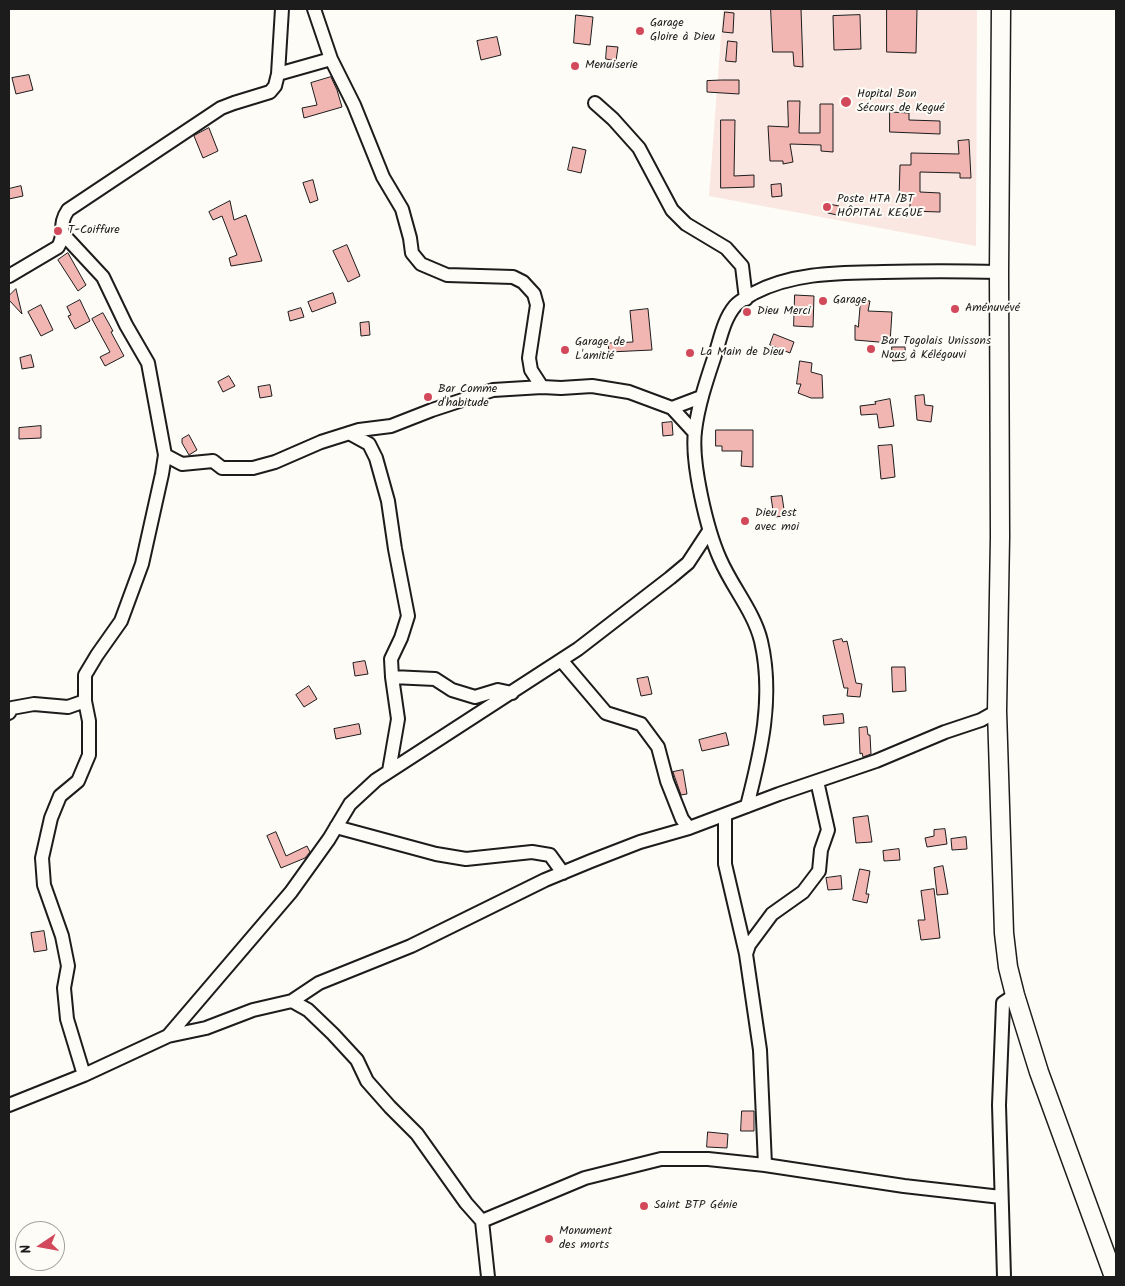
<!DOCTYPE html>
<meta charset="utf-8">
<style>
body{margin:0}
#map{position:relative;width:1125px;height:1286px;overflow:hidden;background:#fdfcf7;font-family:Kalam,sans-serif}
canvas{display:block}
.frame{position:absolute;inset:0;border:10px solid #1c1c1c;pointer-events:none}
.north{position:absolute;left:15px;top:1221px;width:50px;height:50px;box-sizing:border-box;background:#fdfcf7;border:1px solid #a3a29f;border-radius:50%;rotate:258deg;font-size:14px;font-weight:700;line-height:20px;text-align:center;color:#1c1c1c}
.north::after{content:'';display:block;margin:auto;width:18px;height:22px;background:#d1495b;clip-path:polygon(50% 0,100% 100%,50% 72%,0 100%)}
</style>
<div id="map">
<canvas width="1125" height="1286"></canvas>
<div class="frame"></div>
<div class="north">N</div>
</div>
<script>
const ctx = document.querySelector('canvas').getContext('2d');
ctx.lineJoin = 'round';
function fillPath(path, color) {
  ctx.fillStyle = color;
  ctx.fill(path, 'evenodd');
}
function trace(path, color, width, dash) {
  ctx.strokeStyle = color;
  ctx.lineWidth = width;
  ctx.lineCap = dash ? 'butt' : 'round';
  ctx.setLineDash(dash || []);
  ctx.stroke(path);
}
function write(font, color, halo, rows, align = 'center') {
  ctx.font = font + ' Kalam,sans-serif';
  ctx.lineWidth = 4;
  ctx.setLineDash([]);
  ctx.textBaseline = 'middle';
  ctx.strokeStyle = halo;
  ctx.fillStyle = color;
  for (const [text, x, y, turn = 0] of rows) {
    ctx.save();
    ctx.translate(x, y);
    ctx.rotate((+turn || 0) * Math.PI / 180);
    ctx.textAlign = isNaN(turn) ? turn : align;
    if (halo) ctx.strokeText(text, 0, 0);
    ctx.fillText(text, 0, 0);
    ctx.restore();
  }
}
fillPath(new Path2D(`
 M723 9H977L976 246 709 196Z`), '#fae7e2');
const building = new Path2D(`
 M771 9H801L803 67 794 66 793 52H773Z
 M887 9H917L916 53 887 52Z
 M725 12 734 13 733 33 723 32Z
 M576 15 593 17 590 45 574 43Z
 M860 15 861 49 834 50 833 16Z
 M497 37 501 55 481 60 477 41Z
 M728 41 737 42 736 62 726 61Z
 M607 46 618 47 616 61 606 59Z
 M29 75 33 90 16 94 12 78Z
 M331 77 337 90 342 107 304 118 302 108 317 105 311 83Z
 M722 80H739V94L707 92V81Z
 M788 101H800L799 133H820V104H833V152L821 151V145L790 144 793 162 783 164V161H770L768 126 788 127Z
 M890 112 909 113V120L940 121V134L890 132Z
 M721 120H735L734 176 754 175V187L721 188Z
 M209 128 218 151 203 158 194 136Z
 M969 140 971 178H960V173L920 172V192L940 193V212L910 211V199H899L900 165H911V153L959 154 958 141Z
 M573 147 586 150 581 173 568 170Z
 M313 180 318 200 310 203 303 183Z
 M781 184 782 196 772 197 771 185Z
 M21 186 23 196 9 199V189Z
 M230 201 234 220 246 215 262 261 231 266 229 258 237 255 222 216 213 220 209 212Z
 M829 204 839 206 837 215 828 213Z
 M347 245 360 276 348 282 333 251Z
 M68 253 86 285 78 291 58 260Z
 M16 289 22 314 9 300V296Z
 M333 293 336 303 312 312 308 302Z
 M795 295 814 296 813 327 794 326Z
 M80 300 90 321 75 329 68 316 71 315 67 307Z
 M861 300 870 301 868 311 892 312 890 343 855 340V325L858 327Z
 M41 305 53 330 41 336 28 312Z
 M301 308 304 317 290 321 288 312Z
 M648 309 652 350 609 352 608 343 633 342 630 311Z
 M103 313 113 331 111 332 124 356 105 366 100 357 110 352 92 319Z
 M369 322 370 335 361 336 360 323Z
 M774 334 794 342 790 353 770 345Z
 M892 347H905L906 360 893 361Z
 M31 355 34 367 22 369 20 358Z
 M800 361 812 363 811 372 822 375 823 398H811L798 393 801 384H797Z
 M229 376 235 386 223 392 218 382Z
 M270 385 272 396 260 398 258 387Z
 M924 395 925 405 933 406 931 422 917 420 915 396Z
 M890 399 894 426 879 428 877 414 861 415 860 406 876 404 875 402Z
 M672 422 673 435 663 436 662 423Z
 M41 426V438L19 439V428Z
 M716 430H753V467L741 466 742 451H722V446H716Z
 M189 435 197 450 189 455 182 443V439Z
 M892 445 895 477 881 479 878 446Z
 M782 496 785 516 774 517 771 497Z
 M842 639 843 642 847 641 856 683 862 684 860 697 847 696 848 688H844L833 641Z
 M365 661 368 674 355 676 353 663Z
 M892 667H905L906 691 893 692Z
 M648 677 652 694 641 696 637 679Z
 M309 686 317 699 304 707 296 695Z
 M843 714 844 723 824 725 823 716Z
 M359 724 361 734 336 739 334 729Z
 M867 727 868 735H870L871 754 863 757 862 753 860 754 859 728Z
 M726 733 729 745 702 751 699 740Z
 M683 770 687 794 681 795 673 772Z
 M868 816 872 842 856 843 853 818Z
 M945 829 947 844 927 847 925 838 934 836V830Z
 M276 832 286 856 307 846 310 852 305 858 281 868 267 836Z
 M966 837 967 849 952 850 951 839Z
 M899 849 900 860 884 861 883 851Z
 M943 866 948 894 937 895 934 868Z
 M860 869 870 871 866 894H869L867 903 853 900Z
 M841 876 842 889 828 890 826 878Z
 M934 889 940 938 921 940 918 920H925L921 891Z
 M44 931 47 950 34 952 31 933Z
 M742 1111H754V1131H741Z
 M708 1132 728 1134 727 1148 707 1147Z`);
fillPath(building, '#f2b6b2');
trace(building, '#1c1c1c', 1);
const street = new Path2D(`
 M314 9 331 59 354 105 383 177 402 209 410 238 412 253 421 264 447 275 513 277 523 282 534 294 537 305 529 358 531 370 542 387 561 388 592 386 629 392 672 408 695 433
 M278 74 331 59
 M595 103 613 119 639 148 672 210 686 224 726 248 742 266 746 299
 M63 234 103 277 126 325 148 363 165 455 162 474 142 564 121 621 97 655 85 675V701L89 721V755L78 781 60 796 51 818 42 858 44 885 62 936 68 966 64 988 67 1019 84 1075
 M9 276 58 247C67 232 57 226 68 210L221 108 234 103 270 92 275 86 278 74 282 9
 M672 408 701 397
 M349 433 369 444 376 458 388 501 395 549 408 616 401 638 391 659 392 677 398 719 389 771
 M165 455 182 464 213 461 222 468H253L275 462 321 442 359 430 391 426 432 410 493 390 542 387
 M561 660 606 713 641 724 658 747 667 781 682 819 689 828
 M392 677 435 679 452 690 475 697 498 690 512 693
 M9 713 12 708 34 704 68 707 85 701
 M747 806C761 752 774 697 761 641 754 612 732 587 720 559 707 530 691 463 695 431 698 406 706 382 714 358 720 341 723 320 735 306 739 301 749 296 754 293 794 272 840 273 883 272 922 271 960 271 999 272
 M725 815V864L746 954 760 1050 765 1165
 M336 827 436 854 466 859 532 852 550 855 563 873
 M746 954 749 945 772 914 803 892 819 871 821 850 828 830 817 781
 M292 1001 308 1010 333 1034 357 1060 367 1081 390 1107 417 1134 466 1203 482 1221 488 1277
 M168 1036 291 892 329 839 350 804 376 780 578 649 670 578 688 563 709 531
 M9 1105 84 1075 168 1036 206 1028 253 1010 292 1001 319 983 411 946 545 880 591 861 640 842 689 828 779 794 876 761 945 732 981 720 997 711
 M482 1221 585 1178 661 1159H708L765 1165 904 1186 1001 1197
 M1004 1277 999 1105 1003 1003 1015 995`);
const secondary = new Path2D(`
 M1001 9 999 272 1000 537 997 711 1004 933 1008 967 1015 995 1039 1072 1114 1277`);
trace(street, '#1c1c1c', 16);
trace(secondary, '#1c1c1c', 21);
trace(street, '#fdfcf7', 12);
trace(secondary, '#fdfcf7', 18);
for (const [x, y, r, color] of [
 [640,31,5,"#d1495b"],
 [575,66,5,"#d1495b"],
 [846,102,6,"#d1495b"],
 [827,207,5,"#d1495b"],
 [58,231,5,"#d1495b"],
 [823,301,5,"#d1495b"],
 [955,309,5,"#d1495b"],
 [747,312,5,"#d1495b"],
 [871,349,5,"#d1495b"],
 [565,350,5,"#d1495b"],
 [690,353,5,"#d1495b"],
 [428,397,5,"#d1495b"],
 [745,521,5,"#d1495b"],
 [644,1206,5,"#d1495b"],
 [549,1239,5,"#d1495b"]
]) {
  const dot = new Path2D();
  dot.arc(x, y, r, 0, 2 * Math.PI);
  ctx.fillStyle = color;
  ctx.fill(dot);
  trace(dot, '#fdfcf7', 2);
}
write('12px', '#1c1c1c', '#fdfcf7', [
 ["Garage",650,24],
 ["Gloire à Dieu",650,38],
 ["Menuiserie",585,66],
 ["Hopital Bon",857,95],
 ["Sécours de Kegué",857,109],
 ["Poste HTA /BT",837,200],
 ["HÔPITAL KEGUE",837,214],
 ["T-Coiffure",68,231],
 ["Garage",833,301],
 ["Aménuvévé",965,309],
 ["Dieu Merci",757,312],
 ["Bar Togolais Unissons",881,342],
 ["Nous à Kélégouvi",881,356],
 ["Garage de",575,343],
 ["L'amitié",575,357],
 ["La Main de Dieu",700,353],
 ["Bar Comme",438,390],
 ["d'habitude",438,404],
 ["Dieu est",755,514],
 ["avec moi",755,528],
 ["Saint BTP Génie",654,1206],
 ["Monument",559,1232],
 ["des morts",559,1246]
], 'left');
</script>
